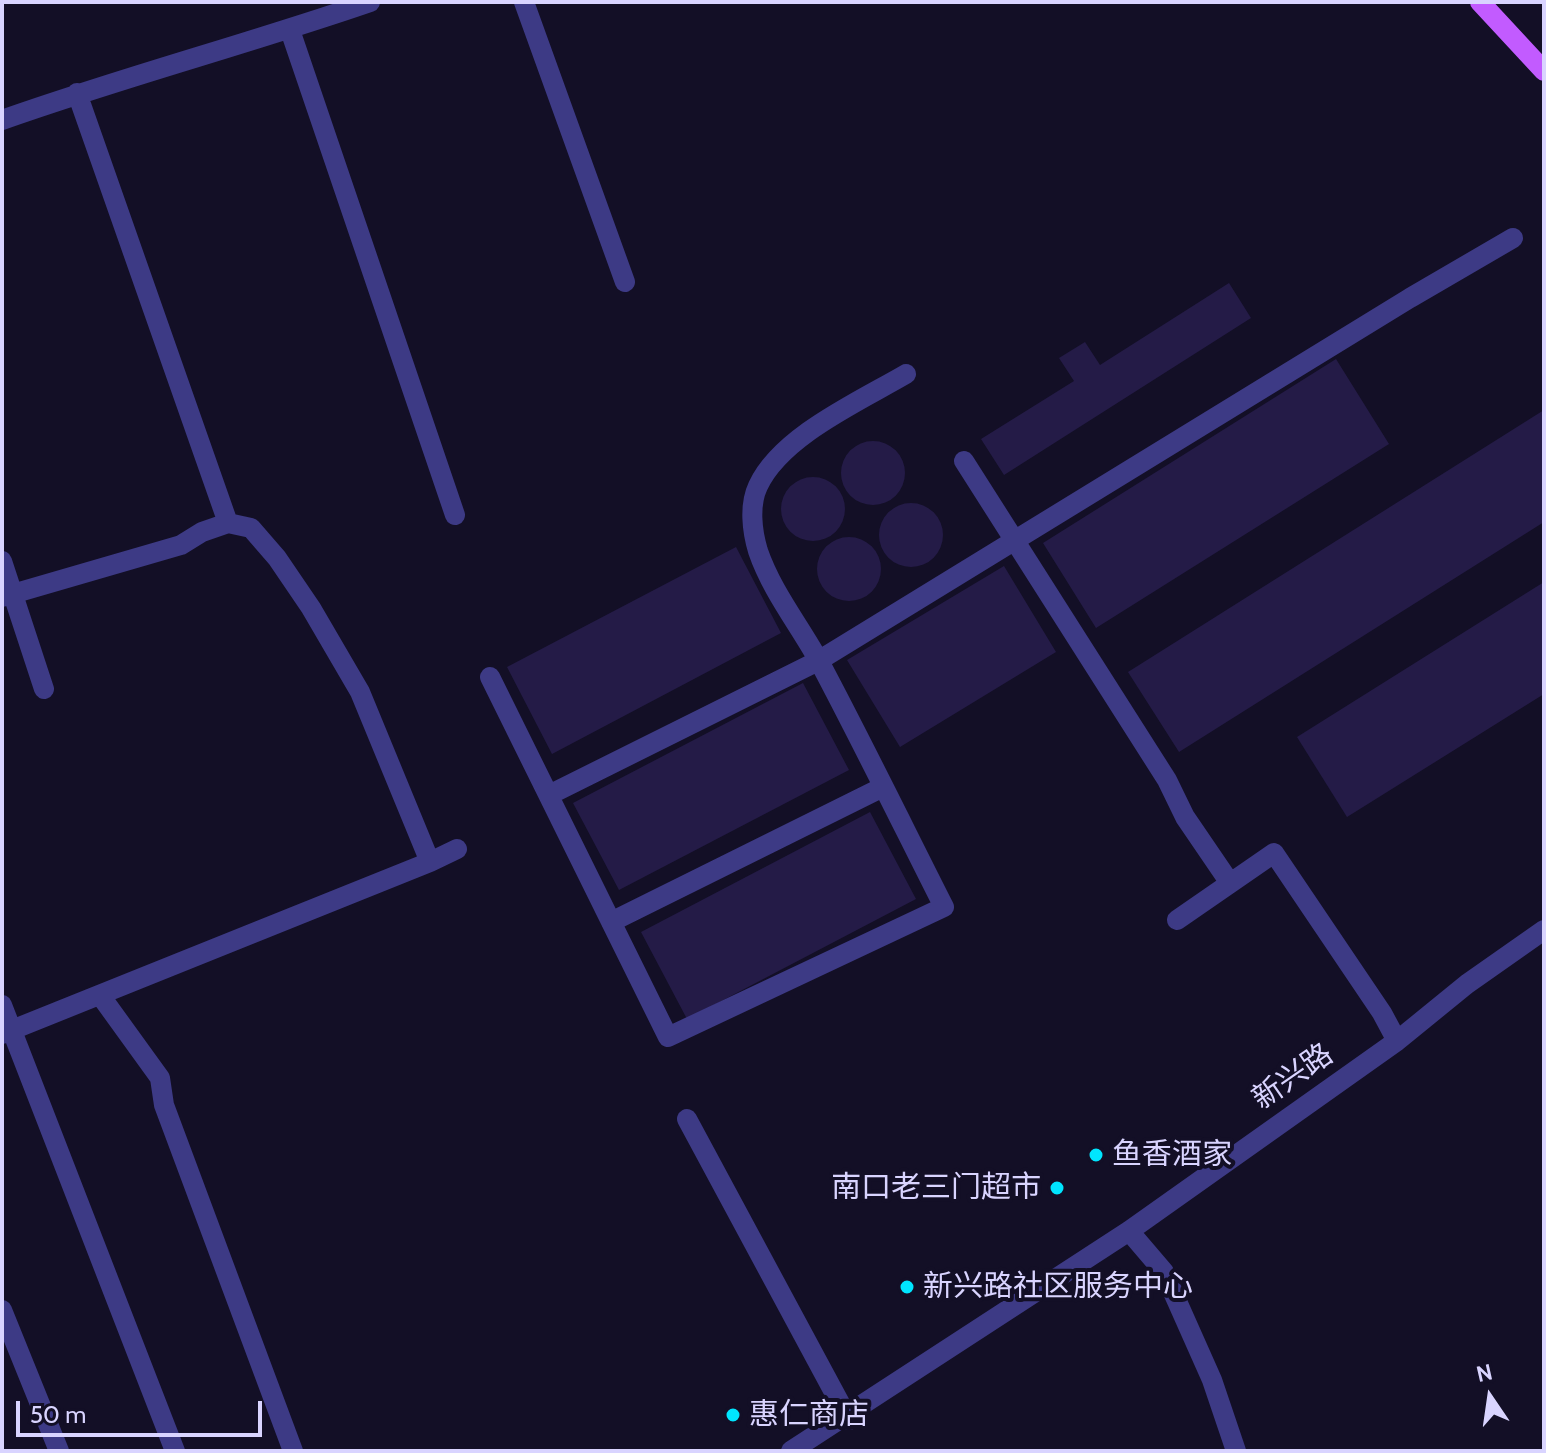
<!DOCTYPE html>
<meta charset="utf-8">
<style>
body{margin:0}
#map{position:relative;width:1546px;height:1453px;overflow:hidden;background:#130f26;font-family:Cabin,sans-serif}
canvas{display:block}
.frame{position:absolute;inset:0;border:4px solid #d9d4ff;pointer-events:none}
.north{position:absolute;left:1450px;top:1357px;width:80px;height:80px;-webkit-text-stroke:6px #130f26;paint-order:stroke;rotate:347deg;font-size:22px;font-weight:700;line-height:32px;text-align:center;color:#d9d4ff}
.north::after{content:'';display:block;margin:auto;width:28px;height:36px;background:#d9d4ff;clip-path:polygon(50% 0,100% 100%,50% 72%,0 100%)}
.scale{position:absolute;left:16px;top:1401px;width:246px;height:36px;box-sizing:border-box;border:4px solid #d9d4ff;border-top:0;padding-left:10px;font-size:24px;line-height:28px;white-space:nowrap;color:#d9d4ff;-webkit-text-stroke:6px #130f26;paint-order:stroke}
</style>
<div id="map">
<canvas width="1546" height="1453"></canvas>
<div class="frame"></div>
<div class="north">N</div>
<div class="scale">50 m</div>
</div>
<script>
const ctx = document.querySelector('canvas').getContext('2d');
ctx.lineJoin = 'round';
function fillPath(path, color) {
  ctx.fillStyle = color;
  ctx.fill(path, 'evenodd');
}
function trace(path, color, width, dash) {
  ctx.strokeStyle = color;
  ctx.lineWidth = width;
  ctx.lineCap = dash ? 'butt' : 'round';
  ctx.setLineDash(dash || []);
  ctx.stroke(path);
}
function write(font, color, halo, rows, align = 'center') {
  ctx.font = font + ' Cabin,"Noto Sans SC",sans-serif';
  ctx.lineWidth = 8;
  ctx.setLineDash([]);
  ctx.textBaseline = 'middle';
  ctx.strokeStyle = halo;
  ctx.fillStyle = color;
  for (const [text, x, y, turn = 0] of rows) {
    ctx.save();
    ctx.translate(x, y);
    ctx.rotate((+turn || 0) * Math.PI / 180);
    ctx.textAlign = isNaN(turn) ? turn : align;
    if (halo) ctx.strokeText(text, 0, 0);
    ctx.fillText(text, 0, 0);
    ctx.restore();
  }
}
fillPath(new Path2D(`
 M1229 283 1251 318 1004 475 981 439 1074 381 1059 358 1085 342 1100 365Z
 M1336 359 1389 444 1096 628 1043 543Z
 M1544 410V522L1179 752 1128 672Z
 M841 473a32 32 0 1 1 64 0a32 32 0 1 1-64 0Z
 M781 509a32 32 0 1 1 64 0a32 32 0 1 1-64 0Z
 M879 535a32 32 0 1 1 64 0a32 32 0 1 1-64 0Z
 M817 569a32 32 0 1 1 64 0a32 32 0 1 1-64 0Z
 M736 547 781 633 552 754 507 667Z
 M1004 566 1056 652 900 747 847 660Z
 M1544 582V694L1347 817 1297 737Z
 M803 683 849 770 619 890 573 803Z
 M870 812 916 899 687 1019 641 932Z`), '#241b47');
trace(new Path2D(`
 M524 2 625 282
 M290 30 455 515
 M77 93 228 523 251 528 277 558 311 608 360 692 430 862
 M2 120C123 77 248 44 370 2
 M964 461 1167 780 1185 817 1230 883
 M2 561 44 689
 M2 597 181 545 202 532 228 523
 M490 677 668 1037 944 907C903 826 863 744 820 663 800 626 772 592 758 551 752 531 749 505 758 486 781 436 860 401 906 374
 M549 795 818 661 1410 298 1513 238
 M1177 920 1274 853 1382 1013 1397 1041
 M611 922 883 787
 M100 995 160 1078 164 1105 293 1451
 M2 1005 175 1451
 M2 1034 430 862 457 849
 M687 1119 849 1420
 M1129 1231 1164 1272 1212 1380 1236 1451
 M2 1310 59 1451
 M791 1451 1129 1231 1397 1041 1467 984 1544 930`), '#3d3a85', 20);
trace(new Path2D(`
 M1480 2 1544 71`), '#c25bff', 20);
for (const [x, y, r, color] of [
 [1096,1155,8,"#00e5ff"],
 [1057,1188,8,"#00e5ff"],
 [907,1287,8,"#00e5ff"],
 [733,1415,8,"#00e5ff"]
]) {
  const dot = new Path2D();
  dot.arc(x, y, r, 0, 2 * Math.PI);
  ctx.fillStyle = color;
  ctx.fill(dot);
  trace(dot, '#130f26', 3);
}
write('30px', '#d9d4ff', '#130f26', [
 ["新兴路",1293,1077,-35]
]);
write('30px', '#d9d4ff', '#130f26', [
 ["鱼香酒家",1112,1155],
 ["南口老三门超市",1041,1188,"right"],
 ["新兴路社区服务中心",923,1287],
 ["惠仁商店",749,1415]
], 'left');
</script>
